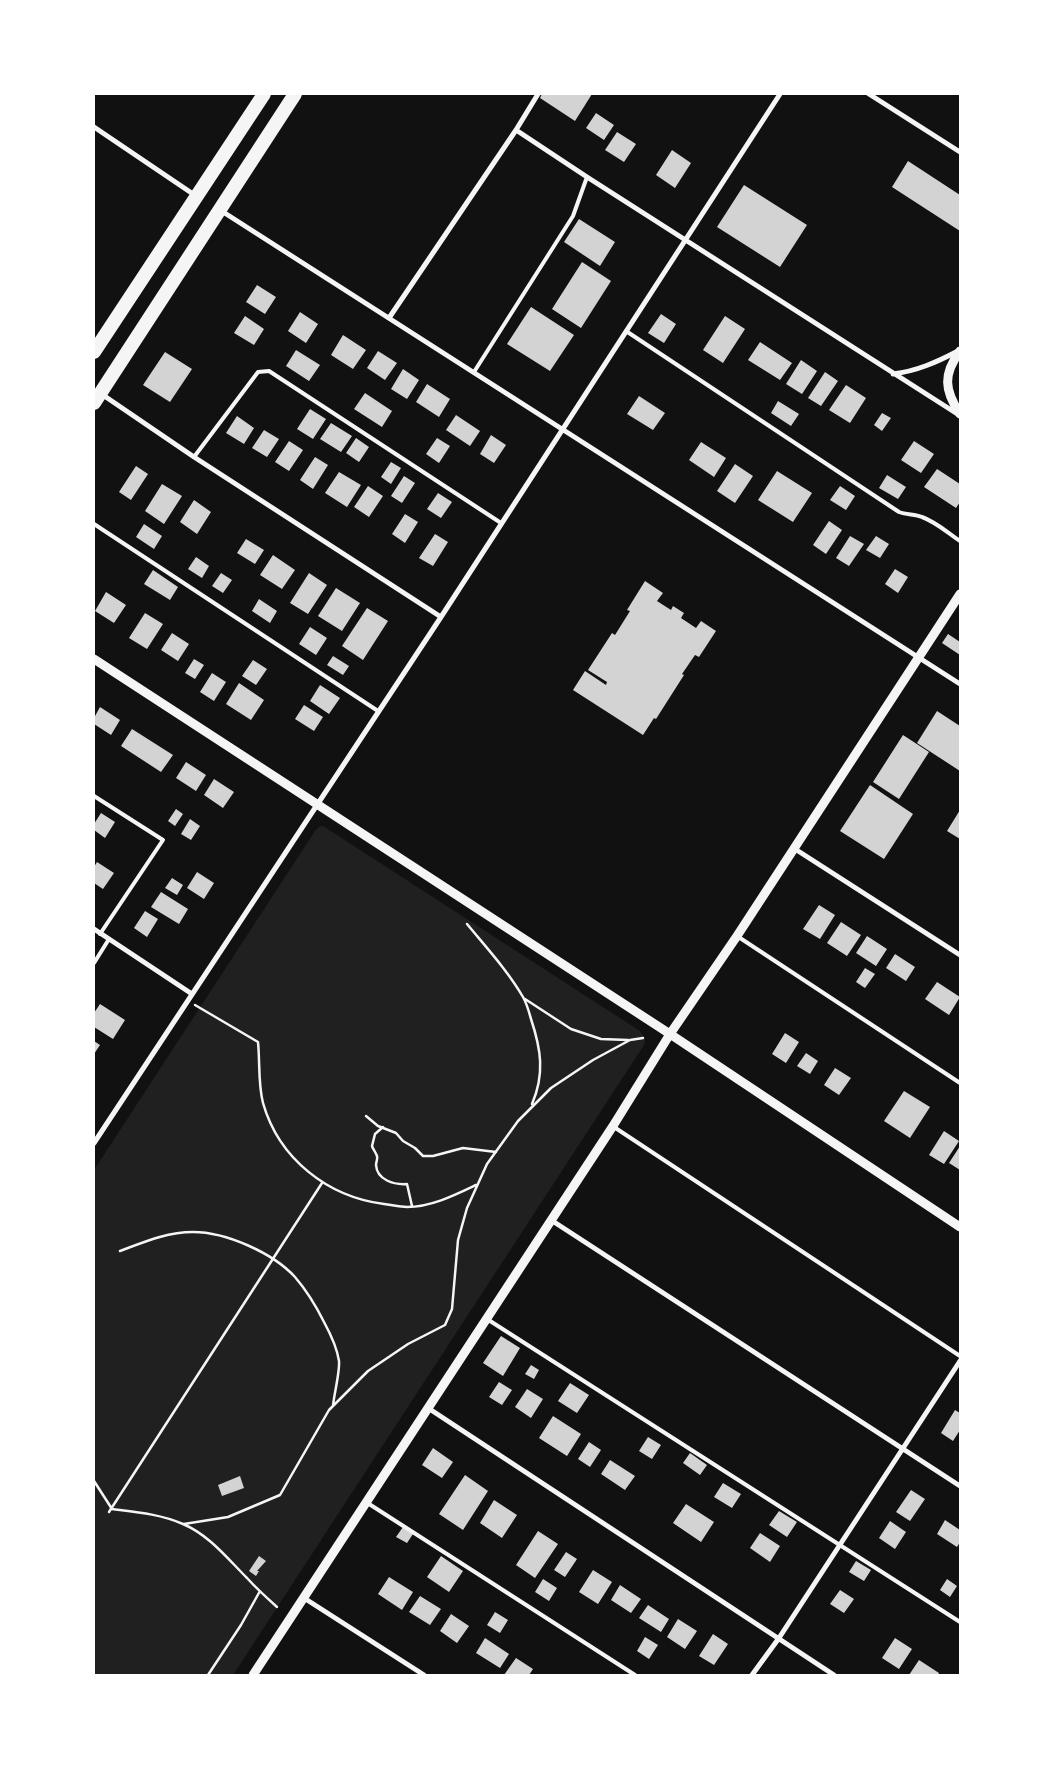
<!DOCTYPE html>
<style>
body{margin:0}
#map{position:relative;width:1054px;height:1769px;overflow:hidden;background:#111;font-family:Bitter,serif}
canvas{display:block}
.frame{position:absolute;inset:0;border:95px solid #fff;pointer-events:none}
</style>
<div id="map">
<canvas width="1054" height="1769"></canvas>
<div class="frame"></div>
</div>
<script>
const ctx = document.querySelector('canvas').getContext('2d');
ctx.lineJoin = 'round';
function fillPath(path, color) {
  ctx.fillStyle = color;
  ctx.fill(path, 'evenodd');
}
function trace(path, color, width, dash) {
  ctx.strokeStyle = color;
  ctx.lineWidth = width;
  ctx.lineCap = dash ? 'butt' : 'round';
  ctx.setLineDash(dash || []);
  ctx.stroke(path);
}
fillPath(new Path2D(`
 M323 826 640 1031 645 1039 644 1045 233 1675H94V1170L315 831 319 827Z`), '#202020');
fillPath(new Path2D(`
 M542 94H592L575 121 540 98Z
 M596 113 614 125 604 140 586 128Z
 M617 132 636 144 624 162 605 150Z
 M672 150 691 163 675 188 656 175Z
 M908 161 960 195V231L892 187Z
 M744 185 807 225 780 267 717 227Z
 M579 219 615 242 600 266 564 242Z
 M582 262 611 281 581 328 552 309Z
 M257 285 276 297 265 314 246 302Z
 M531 307 574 335 550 371 507 344Z
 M300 312 318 324 306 343 288 331Z
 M661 314 676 324 664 343 648 333Z
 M245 316 264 329 254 345 234 333Z
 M725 316 745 329 723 363 703 350Z
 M343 335 366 350 353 369 331 355Z
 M760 342 792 363 780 380 748 360Z
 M296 350 320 365 309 381 286 366Z
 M378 351 397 363 385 380 367 368Z
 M165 352 192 369 170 402 143 385Z
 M801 360 817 371 802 394 786 384Z
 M403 369 419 380 407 399 391 389Z
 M825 372 838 381 821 406 808 398Z
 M427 384 450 399 439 417 416 402Z
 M846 385 866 398 850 423 829 410Z
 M365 393 392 411 382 427 354 409Z
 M639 396 665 413 653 430 627 414Z
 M778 401 799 414 791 426 771 413Z
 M310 409 326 419 313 439 297 429Z
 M882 413 891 418 882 431 874 425Z
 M456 415 480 431 470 446 446 430Z
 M237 416 254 428 244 444 226 433Z
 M331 423 352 436 341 452 320 439Z
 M264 430 279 439 267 457 252 448Z
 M491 435 506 445 494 463 480 454Z
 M356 438 369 447 359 462 346 453Z
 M437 438 450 446 439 463 426 454Z
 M289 441 303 450 289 471 275 462Z
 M914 441 934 454 921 473 901 460Z
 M701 442 726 458 714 477 689 460Z
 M315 457 328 465 313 489 300 480Z
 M391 462 401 468 391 484 381 477Z
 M735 464 753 476 735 503 717 491Z
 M136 466 148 474 131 500 119 492Z
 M937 469 960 484V502L956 508 924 487Z
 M777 471 812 493 793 522 758 500Z
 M339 472 361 485 347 507 325 493Z
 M887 475 906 487 898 499 879 488Z
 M404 476 415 483 402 503 391 496Z
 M162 484 182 496 164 524 145 511Z
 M368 486 383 496 369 517 354 507Z
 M840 486 855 496 846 510 830 500Z
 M438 493 452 502 441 518 427 509Z
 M194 500 211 512 197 534 180 522Z
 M405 514 418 522 405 543 392 534Z
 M829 521 842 530 826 554 813 545Z
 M144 524 162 536 154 549 136 537Z
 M435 534 448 542 433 566 419 558Z
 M850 536 864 544 849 566 836 558Z
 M876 536 889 544 880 558 866 550Z
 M246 539 264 550 255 564 237 553Z
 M273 555 295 570 282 589 260 575Z
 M196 557 209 566 202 578 188 569Z
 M895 569 908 577 898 593 885 584Z
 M153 570 178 587 170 600 144 584Z
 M221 573 232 580 223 593 212 586Z
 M309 573 327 585 308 614 290 603Z
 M645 581 663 593 657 601 671 610 673 606 684 613 681 618 696 628 701 621 716 631 699 657 695 655 682 674 684 675 656 719 654 718 643 735 573 690 585 671 606 685 607 682 588 670 612 633 615 635 630 611 627 610Z
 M336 588 360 603 342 631 318 616Z
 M106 592 126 605 114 623 95 611Z
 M259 599 277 611 270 623 252 611Z
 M367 608 388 621 363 660 342 646Z
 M145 613 163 624 147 649 129 638Z
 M310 627 327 638 316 655 299 644Z
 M172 633 189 644 178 661 161 650Z
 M948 634 960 642V655L942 643Z
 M333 656 349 666 343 675 327 665Z
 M194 659 204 665 195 679 185 673Z
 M253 660 267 669 256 685 242 676Z
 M212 673 226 682 214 701 200 692Z
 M239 683 264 700 251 720 226 704Z
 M320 685 340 698 329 714 310 701Z
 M304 705 323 717 314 731 295 719Z
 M100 707 120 720 111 735 94 724V718Z
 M937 711 960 726V771L917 743Z
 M132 729 173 755 161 772 121 746Z
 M903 735 929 752 899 799 873 782Z
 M186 762 206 775 196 791 176 778Z
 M214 779 234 792 223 808 204 795Z
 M870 785 913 814 884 859 840 831Z
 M176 809 183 814 175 826 168 821Z
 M960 810V839L947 831Z
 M101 813 115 822 105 838 94 830V824Z
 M190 819 200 826 191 840 181 834Z
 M97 862 114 873 103 889 94 883V867Z
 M197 872 214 883 204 899 187 888Z
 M172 878 183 885 177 895 165 888Z
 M161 892 188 909 179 924 151 907Z
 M819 905 835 915 820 939 803 929Z
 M145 911 158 919 147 937 134 928Z
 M841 922 861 935 847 956 827 943Z
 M867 936 887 949 876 966 856 953Z
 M895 954 915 967 906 981 886 968Z
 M865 968 875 974 865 988 856 982Z
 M937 982 960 997 949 1015 925 999Z
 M100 1004 125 1020 113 1039 94 1027V1013Z
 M785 1033 799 1042 786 1063 772 1054Z
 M94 1041 100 1045 94 1054Z
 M806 1053 818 1061 810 1074 797 1066Z
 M835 1068 851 1078 839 1095 824 1085Z
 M904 1091 930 1107 910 1138 884 1121Z
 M944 1131 959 1141 944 1164 929 1155Z
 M960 1146V1170L949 1163Z
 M501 1336 520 1348 503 1376 483 1363Z
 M531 1365 539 1370 534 1379 525 1374Z
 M499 1382 512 1390 502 1405 489 1397Z
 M570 1383 589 1395 577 1413 558 1401Z
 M527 1389 543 1399 531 1418 515 1407Z
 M955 1410 960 1413V1430L953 1441 941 1433Z
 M553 1416 581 1434 567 1456 539 1438Z
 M648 1437 661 1445 652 1459 639 1451Z
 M589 1442 601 1450 590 1467 578 1459Z
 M433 1448 453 1462 442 1478 422 1465Z
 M690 1453 707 1465 700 1475 683 1463Z
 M610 1460 635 1476 625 1490 601 1474Z
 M465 1475 488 1491 463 1530 439 1514Z
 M240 1476 244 1488 222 1496 218 1485Z
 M723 1483 741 1494 732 1508 714 1497Z
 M911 1490 925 1499 910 1521 896 1512Z
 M494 1500 517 1515 502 1538 480 1523Z
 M686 1504 714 1522 701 1542 673 1523Z
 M779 1511 797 1522 787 1537 769 1525Z
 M945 1520 960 1530V1542L957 1547 937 1534Z
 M890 1521 906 1532 895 1549 879 1538Z
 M403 1527 413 1534 407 1543 396 1537Z
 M538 1531 558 1544 535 1578 516 1565Z
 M760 1533 780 1546 770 1562 750 1548Z
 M566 1552 577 1559 565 1577 554 1570Z
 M259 1556 266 1561 257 1571H259L256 1576 249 1571Z
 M441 1556 463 1571 449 1592 427 1577Z
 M856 1561 871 1570 864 1581 849 1572Z
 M593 1570 612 1582 598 1604 579 1592Z
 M389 1577 413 1592 402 1610 378 1594Z
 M543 1579 557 1588 549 1601 535 1592Z
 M947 1579 957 1586 950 1597 940 1590Z
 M620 1585 641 1599 631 1613 611 1600Z
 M840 1590 854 1599 844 1613 830 1604Z
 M420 1596 441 1609 430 1625 409 1612Z
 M648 1605 669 1619 661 1632 639 1618Z
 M495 1612 508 1620 500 1633 487 1625Z
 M451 1614 469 1626 457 1643 440 1631Z
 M678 1619 697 1631 685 1649 667 1637Z
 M713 1634 728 1644 714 1665 699 1656Z
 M645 1637 658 1645 649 1659 637 1651Z
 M485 1638 509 1654 500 1668 476 1653Z
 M895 1638 912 1649 899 1669 882 1658Z
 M516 1658 533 1669 529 1675H504Z
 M919 1660 939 1673 938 1675H909Z`), '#d3d3d3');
trace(new Path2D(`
 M467 924C486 947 508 971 523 997 527 1004 529 1012 531 1019 541 1049 545 1074 532 1104
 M525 999 571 1029 601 1039 628 1040
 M195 1005 258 1042C260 1062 258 1084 263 1103 279 1159 328 1197 384 1204 392 1205 400 1207 407 1207 431 1207 455 1195 476 1185
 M366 1116 378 1126 396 1133 403 1141 415 1148 423 1156H433L463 1148 496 1152
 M383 1127 375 1134 372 1146C373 1149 376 1153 377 1156 378 1159 376 1162 376 1165 377 1180 394 1185 407 1184L412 1206
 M120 1251C144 1242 167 1232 193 1232 226 1232 273 1253 295 1277 307 1291 316 1306 324 1322 330 1333 337 1348 339 1361 340 1372 334 1394 333 1406
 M94 1481 112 1509C136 1512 160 1514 183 1524 209 1535 227 1558 247 1578 256 1588 267 1598 277 1607
 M109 1512 322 1183
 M184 1524 228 1517 280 1495 329 1410 368 1371 408 1344 445 1325 452 1309 458 1240 467 1208 487 1164 518 1121 551 1088 593 1060 630 1040 643 1038
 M208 1675 241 1625 260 1591`), '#f5f5f5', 2.5);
trace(new Path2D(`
 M626 331 899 512C907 515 915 514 922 517 936 522 948 533 960 541
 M474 372 573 216 587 177
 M194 457 258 372 269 371 501 523
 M94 524 378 711
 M94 796 163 840 100 934
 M737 936 960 1083
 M94 963 109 939
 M614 1127 960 1356
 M487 1319 960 1622
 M366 1502 635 1675`), '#f5f5f5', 4);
trace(new Path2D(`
 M869 94 960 152
 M94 127 196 196
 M516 130 587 177 959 415
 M220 210 960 684
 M389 318 516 130 538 94
 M893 374C917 371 937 362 958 351
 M100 393 194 457 441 617
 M795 849 960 955
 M94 929 192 994
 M94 1143 441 617 780 94
 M551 1220 960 1486
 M428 1408 834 1675
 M304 1598 424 1675
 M752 1675 779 1638 960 1361`), '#f5f5f5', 5);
trace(new Path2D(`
 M960 351C943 374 944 390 960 414
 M94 659 670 1034 960 1227
 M253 1675 613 1126 670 1034 737 936 960 594`), '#f5f5f5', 9);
trace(new Path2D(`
 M94 352 264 94
 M94 403 295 94`), '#f5f5f5', 14);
</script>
